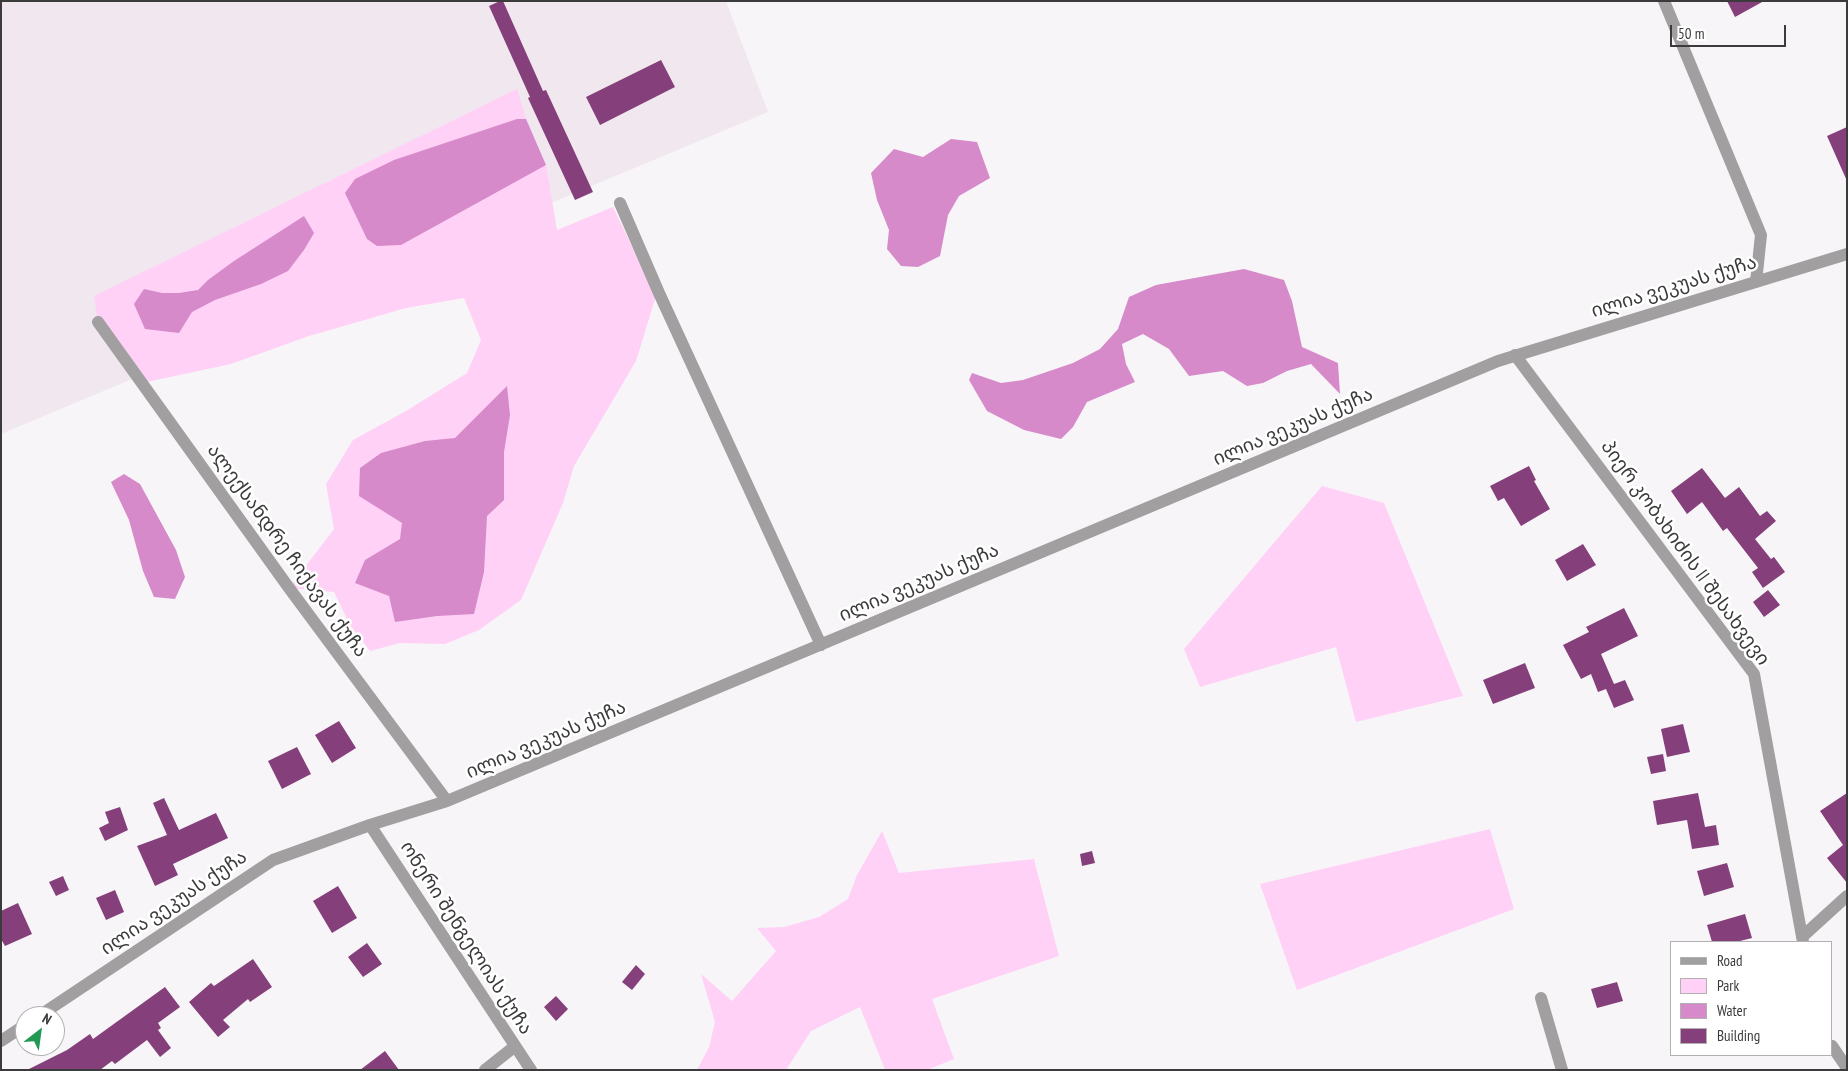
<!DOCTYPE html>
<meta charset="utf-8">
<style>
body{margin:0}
#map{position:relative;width:1848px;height:1071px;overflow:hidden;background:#f8f5f8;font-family:"PT Sans Narrow",sans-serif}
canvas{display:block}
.frame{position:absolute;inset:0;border:2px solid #3c3b3c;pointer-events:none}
.legend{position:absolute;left:1670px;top:941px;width:162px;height:115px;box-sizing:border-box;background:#fff;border:1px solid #b1b1b1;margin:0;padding:6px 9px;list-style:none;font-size:15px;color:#3c3b3c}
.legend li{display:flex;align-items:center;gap:10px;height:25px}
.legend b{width:25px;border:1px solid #b1b1b1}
.north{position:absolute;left:15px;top:1006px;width:50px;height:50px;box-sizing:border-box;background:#fff;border:1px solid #b1b1b1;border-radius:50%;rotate:30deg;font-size:14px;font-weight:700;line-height:20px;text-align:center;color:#3c3b3c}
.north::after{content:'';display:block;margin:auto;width:18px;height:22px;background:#219854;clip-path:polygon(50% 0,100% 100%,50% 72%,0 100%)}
.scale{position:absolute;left:1670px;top:25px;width:116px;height:22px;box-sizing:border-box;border:2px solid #3c3b3c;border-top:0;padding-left:6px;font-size:15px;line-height:18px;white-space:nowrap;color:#3c3b3c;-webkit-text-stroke:4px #fff;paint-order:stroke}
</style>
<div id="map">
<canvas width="1848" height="1071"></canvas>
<div class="frame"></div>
<ul class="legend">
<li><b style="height:6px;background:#a19fa0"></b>Road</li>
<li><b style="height:14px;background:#ffd1f6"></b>Park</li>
<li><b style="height:14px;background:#d68aca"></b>Water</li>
<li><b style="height:14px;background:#853f7b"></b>Building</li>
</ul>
<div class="north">N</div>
<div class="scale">50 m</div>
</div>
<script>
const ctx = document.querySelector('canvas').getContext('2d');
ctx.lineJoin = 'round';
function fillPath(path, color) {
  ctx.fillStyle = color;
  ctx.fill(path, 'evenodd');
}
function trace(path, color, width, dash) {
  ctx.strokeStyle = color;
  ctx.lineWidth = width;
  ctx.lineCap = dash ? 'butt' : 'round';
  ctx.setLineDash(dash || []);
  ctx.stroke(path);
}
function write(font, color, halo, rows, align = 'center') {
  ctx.font = font + ' "PT Sans Narrow","Noto Sans Georgian",sans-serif';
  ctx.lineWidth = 5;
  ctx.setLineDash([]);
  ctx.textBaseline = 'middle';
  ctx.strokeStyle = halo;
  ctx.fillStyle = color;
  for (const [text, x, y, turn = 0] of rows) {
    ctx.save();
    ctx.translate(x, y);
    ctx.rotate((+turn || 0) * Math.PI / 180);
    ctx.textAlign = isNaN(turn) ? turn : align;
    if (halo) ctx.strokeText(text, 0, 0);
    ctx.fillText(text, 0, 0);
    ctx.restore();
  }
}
fillPath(new Path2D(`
 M1 1H726L768 112 1 434Z`), '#f1e7ef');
fillPath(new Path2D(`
 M517 89 526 119 546 165 557 230 613 207 656 296 636 361 574 466 563 503 521 600 479 630 445 644 400 643 370 651 350 625 334 592 289 588 334 529 326 484 353 440 406 411 467 373 481 340 464 298 406 308 309 336 231 364 142 383 98 322 94 296Z
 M1322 486 1384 503 1463 696 1356 722 1336 647 1200 687 1184 649Z
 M1490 829 1514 909 1297 990 1260 884Z
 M882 831 899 873 1034 859 1059 956 932 999 954 1059 927 1070H885L860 1007 811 1031 786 1070H697L709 1047 715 1022 701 974 732 1001 776 951 757 928 784 927 819 917 848 899 857 875Z`), '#ffd1f6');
fillPath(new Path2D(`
 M517 119H526L546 165 401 245 377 246 367 239 345 193 355 179 394 160Z
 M951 139 977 142 990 178 959 196 948 215 940 256 918 267 901 266 887 249 889 230 877 200 871 173 894 149 923 157Z
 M304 216 314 233 304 250 288 271 261 284 215 300 192 312 179 333 145 329 134 304 144 289 162 293H179L198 290 208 280 234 261Z
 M1244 269 1284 280 1292 301 1302 347 1338 363 1340 394 1311 364 1287 371 1263 383 1247 386 1223 371 1189 376 1169 349 1143 334 1122 344 1126 364 1135 382 1087 402 1073 427 1061 439 1024 430 987 411 969 380 972 373 1001 383 1023 380 1073 363 1100 349 1118 329 1129 297 1156 285Z
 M507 386 510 415 504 452V500L487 516 484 572 474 614 437 616 395 622 389 596 355 583 365 560 400 539 402 523 359 496 360 468 381 453 425 441 455 438Z
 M124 474 140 484 176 550 185 577 175 599 154 597 143 571 129 520 111 482Z`), '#d68aca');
fillPath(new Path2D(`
 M500 1H503L543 91 546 90 593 192 575 200 528 98 530 97 489 6Z
 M1727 1H1764L1735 17Z
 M661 60 675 87 600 125 586 97Z
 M1847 127V181L1827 136Z
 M1529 466 1536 480 1534 481 1550 509 1521 526 1504 498 1498 501 1490 486Z
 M1702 468 1725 498 1739 487 1760 516 1767 511 1776 521 1755 539 1771 559 1774 557 1785 572 1763 588 1752 572 1758 568 1727 528 1723 531 1702 502 1687 514 1671 491Z
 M1583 544 1596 565 1567 581 1555 560Z
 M1768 590 1780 605 1764 617 1753 602Z
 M1624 608 1638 636 1601 654 1614 684 1625 680 1634 700 1614 708 1606 689 1598 692 1591 674 1581 679 1563 645 1589 632 1586 627Z
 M1525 663 1535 688 1493 704 1483 680Z
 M339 721 356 748 332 763 315 735Z
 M1683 724 1690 752 1667 757 1661 729Z
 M297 747 311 774 282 789 268 761Z
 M1663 754 1666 771 1651 774 1647 757Z
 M1698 793 1705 827 1716 825 1719 845 1692 849 1687 820 1657 825 1653 801Z
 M1847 793V883L1827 858 1843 845 1820 811Z
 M164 798 179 830 216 813 228 838 173 864 178 875 155 886 137 846 167 835 153 803Z
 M120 807 128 830 105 841 99 828 109 823 105 812Z
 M1092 851 1095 863 1082 866 1080 854Z
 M1727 863 1734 887 1704 896 1697 871Z
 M63 876 69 890 56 896 49 882Z
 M338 886 357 918 332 933 313 901Z
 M115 890 124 912 106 920 96 898Z
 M18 903 32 934 5 946 1 939V911Z
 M1745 914 1752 938 1736 942H1712L1707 925Z
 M367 943 382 964 363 977 348 957Z
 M253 959 272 987 250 1002 248 999 223 1020 230 1027 218 1037 189 1002 211 983 214 986Z
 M636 965 645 974 632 990 622 982Z
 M1617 982 1623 1001 1597 1008 1591 989Z
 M165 987 180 1007 158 1023 161 1028 158 1030 171 1048 160 1057 147 1040 115 1064 112 1061 100 1070H27L67 1050 90 1034 93 1039Z
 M556 996 568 1009 556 1021 544 1007Z
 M385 1051 399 1070H360Z`), '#853f7b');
trace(new Path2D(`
 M1664 1 1761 235 1756 282
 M620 203 659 293 821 645
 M98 322 289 588 447 801
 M1515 355 1754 674 1803 942
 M370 825 531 1070
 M1802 937 1847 896
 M1541 998 1562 1070
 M39 1016 273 860 370 825 447 801 1498 361 1847 254
 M1 1041 25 1025
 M1832 1046 1847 1068
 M485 1070 514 1047`), '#a19fa0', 12);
write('19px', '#3c3b3c', '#fff', [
 ["ილია ვეკუას ქუჩა",1674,287,-17],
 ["ილია ვეკუას ქუჩა",1293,427,-23],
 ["ალექსანდრე ჩიქავას ქუჩა",287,551,54],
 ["პიერ კობახიძის II შესახვევი",1685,553,54],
 ["ილია ვეკუას ქუჩა",919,583,-23],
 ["ილია ვეკუას ქუჩა",546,740,-23],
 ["ილია ვეკუას ქუჩა",174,903,-34],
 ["ონერი შენგელიას ქუჩა",466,938,57]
]);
</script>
